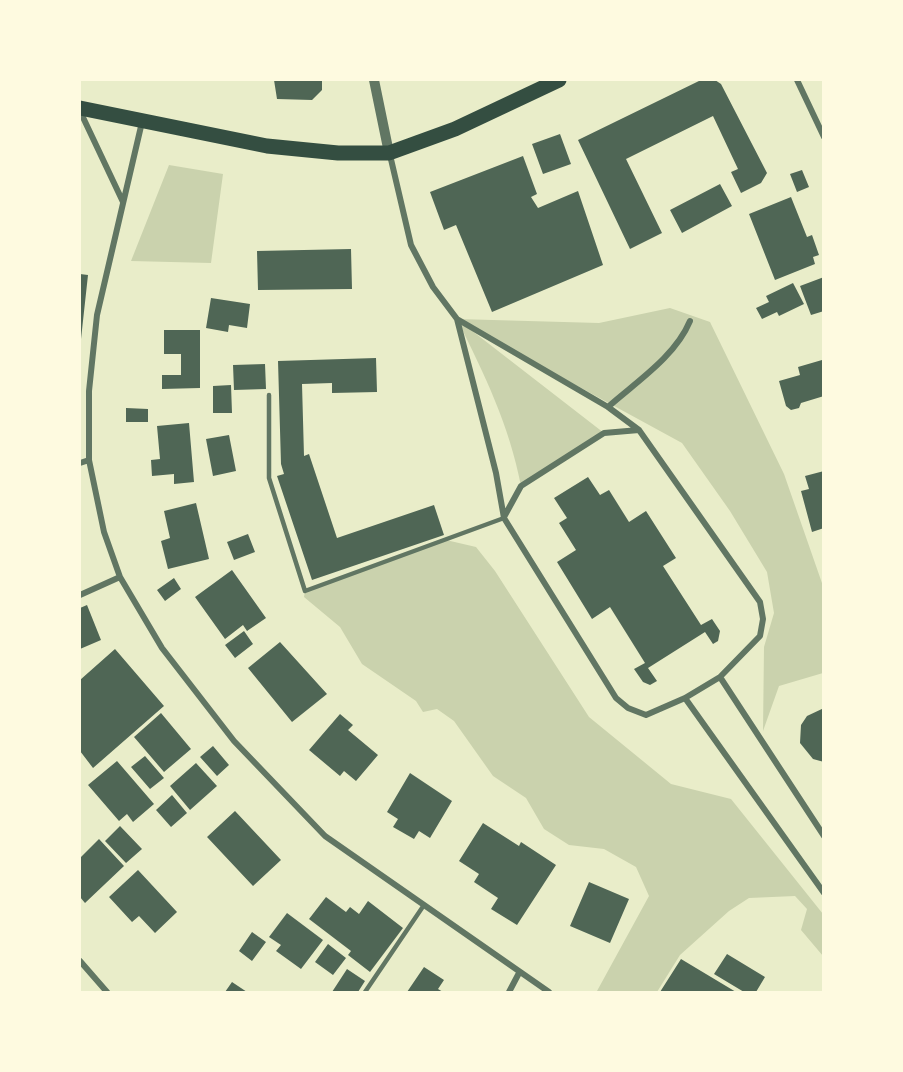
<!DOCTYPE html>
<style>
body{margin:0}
#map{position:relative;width:903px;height:1072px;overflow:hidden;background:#e9edc9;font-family:"Noto Serif",serif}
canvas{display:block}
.frame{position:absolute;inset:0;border:81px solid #fefae0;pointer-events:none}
</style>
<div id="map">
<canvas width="903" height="1072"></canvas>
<div class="frame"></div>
</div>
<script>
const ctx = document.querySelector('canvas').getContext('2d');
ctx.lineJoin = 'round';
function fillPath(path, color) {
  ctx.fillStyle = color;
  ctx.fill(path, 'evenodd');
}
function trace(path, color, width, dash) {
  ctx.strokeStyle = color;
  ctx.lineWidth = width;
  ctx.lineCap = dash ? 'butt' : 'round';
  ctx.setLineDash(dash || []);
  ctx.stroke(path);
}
fillPath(new Path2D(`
 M169 165 223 174 211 263 131 261Z
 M670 308 710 322 784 474 823 586V673L779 686 763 731 764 647 774 613 767 572 730 511 682 443 462 323 604 433 521 486C509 424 485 376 457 319L599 323Z
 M446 540 476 547 495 571 589 717 671 784 731 799 823 914V956L801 930 807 909 795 896 749 898 729 911 680 955 657 992 597 991 649 896 636 867 604 849 569 845 544 829 526 798 493 776 454 721 437 709 423 712 416 701 362 664 340 627 304 597 305 591Z`), '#cad2ad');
fillPath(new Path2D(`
 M274 80H322V90L312 100 277 99Z
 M701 80H715L721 84 767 173 761 183 741 193 731 172 738 169 713 116 626 159 662 233 630 249 578 140Z
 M560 134 571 164 543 174 532 144Z
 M523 156 537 194 531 197 538 208 578 191 603 265 492 312 456 225 444 230 430 192Z
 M802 170 809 187 797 192 790 174Z
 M720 184 732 206 682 233 670 210Z
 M791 197 807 237 812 235 819 255 813 257 815 264 775 280 749 214Z
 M351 249 352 289 258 290 257 251Z
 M80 274 88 275 81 339H80Z
 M824 277V311L811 315 800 286Z
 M793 283 804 304 779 316 777 312 762 319 756 308 769 302 766 296Z
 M211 298 250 304 247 328 229 325 228 332 206 328Z
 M164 330H200V388L162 389V375H181V354H164Z
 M376 358 377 392 332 393V383L302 384 304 456 309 454 337 538 434 505 444 535 312 580 277 476 284 474 281 464 278 361Z
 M822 360 824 396 801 403 799 408 791 410 786 406 779 381 800 375 798 367Z
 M265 364 266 389 234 390 233 365Z
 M231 385 232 413H213V386Z
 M126 408 148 409V422H126Z
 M189 423 194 482 174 484V474L152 476 151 460 160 459 157 426Z
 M229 435 236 471 213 476 206 439Z
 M824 471V528L812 532 801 491 809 489 805 476Z
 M588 477 600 495 609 490 629 522 646 511 676 558 663 566 701 625 712 619 720 631 718 641 713 644 705 632 648 668 657 681 650 685 643 682 634 669 645 663 610 607 592 619 557 562 576 550 559 523 567 518 554 498Z
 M196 503 209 559 168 569 161 541 170 538 164 511Z
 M248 534 255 552 234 560 227 542Z
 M232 570 266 618 247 631 243 625 225 639 195 597Z
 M174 578 181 589 165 601 157 590Z
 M87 605 101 640 80 649V608Z
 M244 631 253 644 235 658 225 645Z
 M280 642 327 694 292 722 248 668Z
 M115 649 164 706 93 768 80 751V680Z
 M824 708V762L813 759 800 743 801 725 807 716Z
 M161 713 191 749 164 772 134 737Z
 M340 714 353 725 348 730 378 755 356 781 344 771 340 776 309 750Z
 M213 746 229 765 217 776 200 757Z
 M145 756 164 778 150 789 131 767Z
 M117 761 154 804 133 822 127 814 119 821 88 785Z
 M196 763 217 786 190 810 170 786Z
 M410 773 452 801 430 838 419 831 414 839 393 827 398 819 387 812Z
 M172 795 187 813 171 827 156 810Z
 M235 811 281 860 253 886 207 837Z
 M483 823 519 846 521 842 556 865 517 925 491 909 498 898 474 882 479 874 459 861Z
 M120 826 142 849 126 863 105 841Z
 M99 839 124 866 85 903 80 897V858Z
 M138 870 177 912 155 933 139 916 132 922 109 897Z
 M589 882 629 899 610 943 570 926Z
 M326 897 346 912 350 907 359 914 368 901 403 928 370 972 348 955 351 951 309 919Z
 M287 913 323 940 301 969 276 951 281 945 269 937Z
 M252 932 266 942 252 961 239 951Z
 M328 944 346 958 333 975 315 962Z
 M727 954 765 977 756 992H744L714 974Z
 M681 959 736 992H660Z
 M424 967 444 980 438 989 443 992H407Z
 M347 969 365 981 358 992H332Z
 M232 982 247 992H225Z`), '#4f6655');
trace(new Path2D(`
 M269 395V478L305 591 504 518
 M365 992 424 905`), '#617663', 4.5);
trace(new Path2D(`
 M797 80 824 137
 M80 111 123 202
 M142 122 97 315 89 391V460L104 532 120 577 162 648 234 741 325 836 549 992
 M390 155 411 245 433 287 457 319 496 473 504 518 616 698 628 708 646 715 685 698 720 677 760 636 763 619 760 602 639 430 608 407 457 319
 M608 407C636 382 675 357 690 321
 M80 463 89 460
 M504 517 521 486 604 433 639 430
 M80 595 120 577
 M720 677 824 836
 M685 698 824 893
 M80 961 107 992
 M509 992 519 973`), '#617663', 6);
trace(new Path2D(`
 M374 80 389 153`), '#617663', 10);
trace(new Path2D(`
 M80 108 267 146 338 153H389L455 129 559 80`), '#344e41', 15);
</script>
